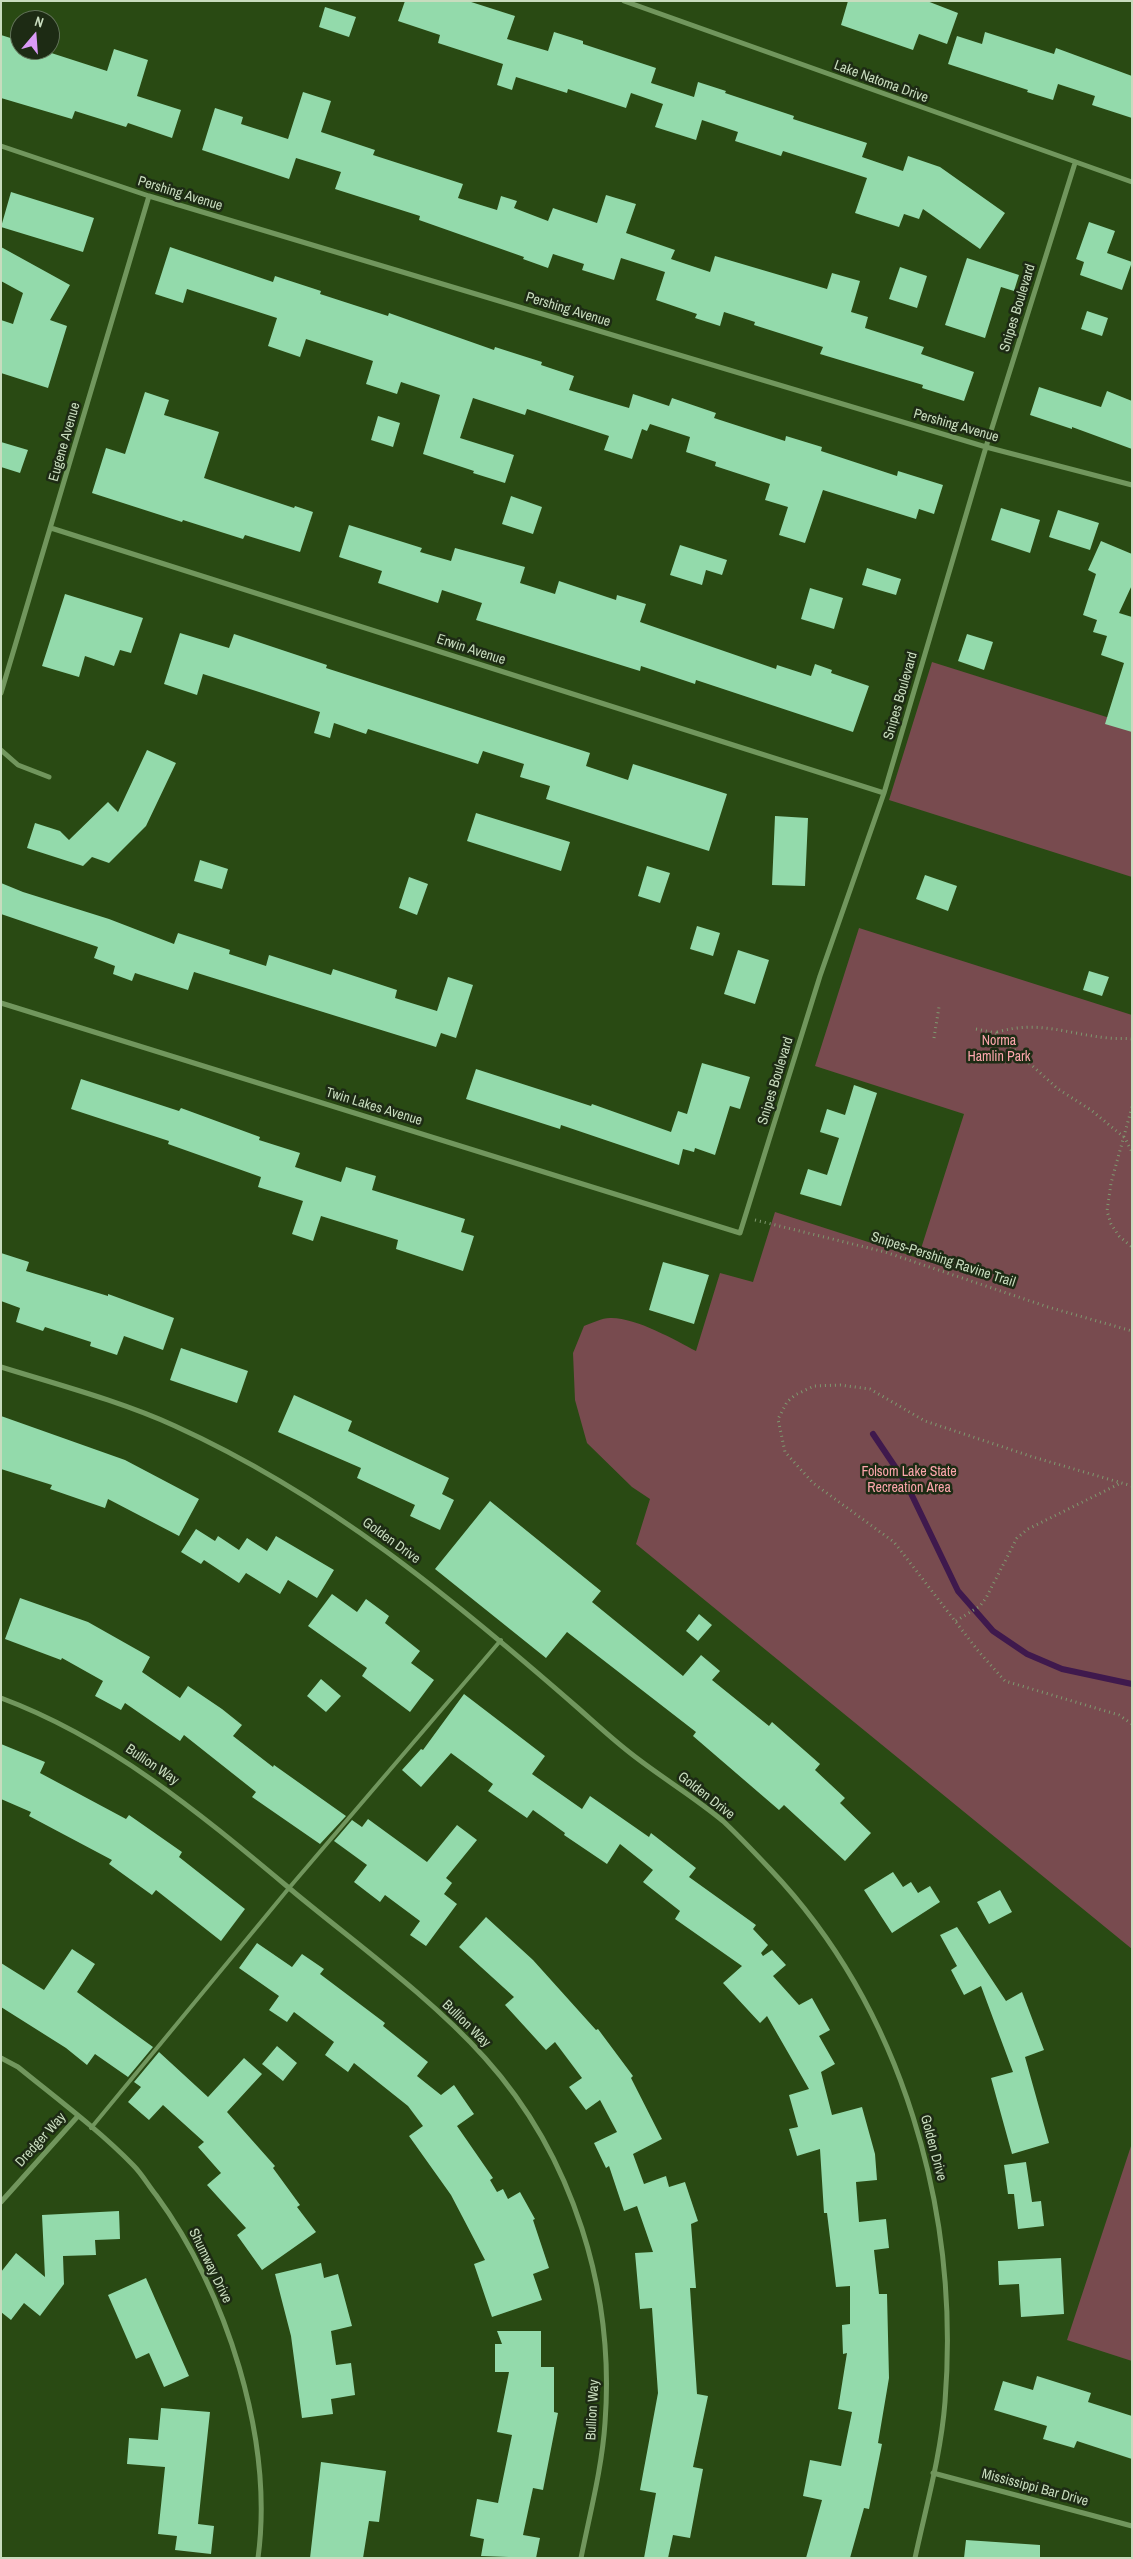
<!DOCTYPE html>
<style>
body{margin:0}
#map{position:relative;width:1133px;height:2559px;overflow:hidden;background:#294a13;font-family:"Archivo Narrow",sans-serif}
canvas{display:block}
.frame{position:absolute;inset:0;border:2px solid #c8dcbe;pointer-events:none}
.north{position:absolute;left:10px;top:10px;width:50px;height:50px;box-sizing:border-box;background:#1d2b14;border:1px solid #617258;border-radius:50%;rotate:18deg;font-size:14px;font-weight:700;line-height:20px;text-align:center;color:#c8dcbe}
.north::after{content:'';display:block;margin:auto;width:18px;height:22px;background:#da9af6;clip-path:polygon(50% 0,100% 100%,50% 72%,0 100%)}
</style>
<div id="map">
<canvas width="1133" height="2559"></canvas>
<div class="frame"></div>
<div class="north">N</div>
</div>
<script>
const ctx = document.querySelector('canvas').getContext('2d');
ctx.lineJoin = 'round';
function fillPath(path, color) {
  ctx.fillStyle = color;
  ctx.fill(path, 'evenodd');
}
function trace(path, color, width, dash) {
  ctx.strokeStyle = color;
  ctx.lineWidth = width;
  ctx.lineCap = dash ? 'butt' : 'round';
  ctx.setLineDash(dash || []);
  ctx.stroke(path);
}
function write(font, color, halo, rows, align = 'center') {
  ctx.font = font + ' "Archivo Narrow",sans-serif';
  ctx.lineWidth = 5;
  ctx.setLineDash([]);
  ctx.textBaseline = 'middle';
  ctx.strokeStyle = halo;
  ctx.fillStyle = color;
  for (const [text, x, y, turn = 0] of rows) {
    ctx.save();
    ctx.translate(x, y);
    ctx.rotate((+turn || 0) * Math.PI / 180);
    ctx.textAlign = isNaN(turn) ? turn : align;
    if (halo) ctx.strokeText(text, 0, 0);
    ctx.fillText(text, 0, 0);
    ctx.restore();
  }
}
fillPath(new Path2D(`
 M932 662 1132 725V877L889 800Z
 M859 928 1132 1015V1949L636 1544 650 1499 632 1487 587 1443 575 1400 573 1353 584 1326C592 1323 602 1318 610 1318 635 1317 675 1340 696 1351L720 1273 753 1282 775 1212 918 1258 964 1114 815 1066Z
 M1132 2143V2361L1067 2340Z`), '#784b4f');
trace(new Path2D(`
 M873 1434 906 1483 958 1591 993 1631 1027 1654 1062 1669 1132 1684`), '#3f194d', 6);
fillPath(new Path2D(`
 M405 1H468L515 16 507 39 548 51 554 32 583 41V44L656 68 651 83 694 97 698 82 726 91 725 93 794 116 793 119 867 143 862 157 903 171 908 156 940 167 1005 213 980 249 923 209 919 219 904 214 899 227 855 213 867 178 783 151 781 156 735 141 738 132 702 120 696 140 655 127 663 104 631 93 626 108 568 89 567 93 516 77 512 90 497 85 503 64 438 43 440 35 398 21Z
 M848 1H927L958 13 947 44 919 34 913 50 841 25Z
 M325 7 356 17 349 37 319 27Z
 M985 32 1054 54 1056 48 1132 76V118L1092 105 1095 96 1058 84 1053 100 1027 92 1028 90 948 64 957 36 982 44Z
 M1 35 20 41V50H42L107 71 114 49 148 60 137 96 181 110 172 138 128 123 126 127 75 111 72 119 1 98Z
 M303 92 331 101 321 132 375 150 373 155 463 184 458 198 497 210 501 196 517 201 514 208 548 221 553 208 597 223 606 195 636 204 626 233 675 250 671 259 710 272 715 256 827 289 832 273 860 281 851 312 868 317 865 328 924 347 921 354 974 372 964 401 922 388 923 385 820 354 823 347 754 325 755 322 724 312 720 326 695 318 697 314 656 300 665 272 621 258 614 280 582 270 584 264 553 254 548 268 523 259 524 257 419 220 420 216 335 189 341 172 296 158 289 179 202 150 215 108 243 117 241 124 288 139Z
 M11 192 94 218 83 252 1 227Z
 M1089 222 1115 231 1107 253 1132 262 1122 290 1080 275 1084 262 1076 259Z
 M1 247 70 285 50 320 67 326 48 388 1 373V320L13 324 23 293 1 281Z
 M170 247 273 282 275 276 321 291 320 294 388 316 389 313 494 350 495 347 542 362 541 365 574 376 569 390 602 400 629 408 633 394 669 406 672 398 716 413 714 418 785 441 786 436 822 447 821 451 897 476 898 471 943 485 934 514 919 509 916 519 823 490 805 543 779 535 788 507 765 500 770 484 715 466 716 462 686 452 690 437 650 424 647 431 642 429 632 459 604 450 609 436 527 409 525 415 473 398 460 438 514 455 505 483 473 473 474 471 423 454 440 395 401 382 397 394 366 384 373 361 306 339 300 357 268 346 277 318 187 289 183 303 155 294Z
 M967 258 1019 275 1014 291 1001 287 985 338 945 325Z
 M900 267 927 276 917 308 889 299Z
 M1087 311 1108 318 1102 336 1081 329Z
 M1039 387 1101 407 1107 391 1132 401V449L1072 427V429L1030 415Z
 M145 392 169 400 164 415 219 432 204 478 294 508 295 506 313 512 300 552 245 535 243 539 183 520 182 522 92 493 106 448 125 454Z
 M378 416 400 423 393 447 371 440Z
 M1 442 28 450 20 473 1 467Z
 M511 496 542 507 533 534 502 524Z
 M1001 508 1040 520 1030 553 991 540Z
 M1058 510 1099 523 1090 550 1049 537Z
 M349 525 422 548 420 552 451 561 455 548 525 567 520 583 555 594 559 581 616 600 617 595 646 604 640 622 776 669 777 665 811 676 815 664 832 670 831 673 869 686 853 732 696 680 695 684 641 666 640 671 476 620 482 603 442 590 438 603 378 583 382 571 339 557Z
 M1101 541 1132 554V585L1119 613 1132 617V732L1105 724 1124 663 1101 655 1107 636 1093 632 1097 620 1083 615 1096 574 1088 570Z
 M680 545 727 560 722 575 706 570 702 585 670 575Z
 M867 568 901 579 896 595 862 585Z
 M810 588 843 598 834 629 801 619Z
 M65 594 143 618 131 653 120 650 114 666 85 656 79 677 42 666Z
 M180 633 229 648 234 634 327 665 326 668 590 753 586 766 628 780 633 764 727 794 709 851 546 799 550 786 520 777 524 764 483 751 478 764 368 729 366 734 334 723 330 738 314 733 320 712 256 691 203 674 197 695 164 684Z
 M967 634 993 642 984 670 958 661Z
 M147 750 176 763 146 826 109 863 92 857 83 866 27 848 35 823 60 831 69 840 108 802 118 812Z
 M476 813 570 842 561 871 467 841Z
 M775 816 808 818 805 886 772 885Z
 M200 860 228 869 222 889 194 881Z
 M647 866 670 873 660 903 638 896Z
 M925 875 957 886 948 911 916 899Z
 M409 877 428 884 417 915 399 908Z
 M1 883 23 892 109 919 174 944 178 933 230 950 229 954 266 966 269 955 331 975 333 969 397 990 395 998 437 1011 448 977 473 985 456 1038 441 1033 436 1047 194 972 188 990 135 973 132 981 113 974 115 966 94 958 98 947 1 914Z
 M697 926 720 933 713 956 690 949Z
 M738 950 769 960 755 1004 724 994Z
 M1089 971 1109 977 1102 996 1083 990Z
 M702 1063 750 1077 740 1109 730 1106 715 1155 695 1148 694 1152 683 1149 679 1165 561 1125 560 1129 466 1099 476 1069 591 1106 592 1104 671 1132 678 1111 687 1114Z
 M81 1079 179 1111 181 1108 260 1137 259 1140 300 1153 295 1167 341 1182 346 1167 376 1176 372 1190 465 1219 461 1232 474 1236 463 1271 396 1249 398 1240 321 1216 313 1241 292 1234 303 1201 258 1187 261 1177 168 1144 169 1141 71 1109Z
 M854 1085 877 1093 841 1206 800 1194 808 1169 827 1175 839 1138 820 1132 827 1109 845 1115Z
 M1 1253 29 1262 26 1271 108 1296V1294L174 1318 163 1350 124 1336 117 1355 90 1346 91 1342 45 1327 43 1331 16 1322 20 1308 1 1301Z
 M663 1262 709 1275 694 1324 649 1310Z
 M181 1348 248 1371 237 1403 170 1380Z
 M294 1395 352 1421 348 1431 449 1478 442 1494 454 1500 440 1530 410 1516 415 1505 357 1478 361 1468 278 1432Z
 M1 1416 125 1460 199 1499 179 1536 108 1499 105 1508 50 1489 52 1485 1 1469Z
 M490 1501 601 1591 592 1602 683 1676 701 1655 720 1671 712 1680 769 1726 772 1722 820 1764 815 1770 845 1798 840 1803 871 1833 845 1861 784 1805 779 1810 693 1736 696 1732 567 1632 546 1658 435 1569Z
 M196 1529 215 1541 218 1536 239 1550 247 1538 267 1551 276 1536 334 1570 317 1598 288 1580 280 1594 246 1573 239 1583 204 1560 201 1564 181 1552Z
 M332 1594 357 1612 366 1599 389 1616 385 1623 420 1651 411 1663 434 1680 410 1712 362 1676 367 1668 308 1626Z
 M20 1598 88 1622 150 1657 142 1672 180 1698 188 1686 222 1709 242 1725 233 1736 273 1767 274 1765 346 1816 320 1844 252 1797 256 1792 184 1735 180 1741 125 1703 121 1710 95 1696 103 1681 62 1658 61 1660 5 1639Z
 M699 1614 712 1625 698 1641 686 1631Z
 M321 1679 341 1696 326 1712 307 1696Z
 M464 1694 545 1756 532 1774 582 1809 590 1796 649 1837 651 1833 696 1868 689 1877 756 1925 753 1929 768 1945 761 1953 763 1956 772 1950 786 1965 773 1976 799 2005 812 1998 830 2030 819 2036 835 2064 821 2072 832 2115 862 2107 875 2154 877 2180 856 2182 859 2222 886 2219 889 2248 874 2250 879 2294H887L889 2378 878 2443 882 2444 869 2509 864 2508 850 2558H806L822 2500 803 2496 810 2460 841 2466 852 2412 838 2409 847 2353 843 2354 842 2325 850 2324V2286L836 2287 827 2213H824L820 2149 797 2156 789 2129 798 2127 789 2095 809 2089 767 2016 760 2023 723 1983 742 1966 675 1919 680 1911 643 1882 653 1870 620 1844 607 1864 564 1835 565 1833 533 1810 527 1818 488 1791 493 1784 451 1753 421 1787 402 1770 421 1749 423 1750Z
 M1 1744 45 1762 40 1773 126 1819 129 1815 182 1852 179 1857 245 1909 221 1941 156 1890 152 1895 109 1864 112 1860 29 1816 31 1812 1 1799Z
 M368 1819 427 1862 457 1825 477 1840 446 1878 452 1883 444 1894 457 1904 426 1946 410 1935 420 1921 385 1895 380 1902 354 1882 367 1865 334 1841 352 1820 362 1827Z
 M893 1872 903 1887 911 1882 918 1893 930 1886 940 1902 892 1933 864 1890Z
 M1000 1890 1012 1912 989 1924 977 1902Z
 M486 1917 533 1960 596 2030 598 2029 633 2076 631 2078 662 2139 633 2154 644 2184 666 2176 669 2187 685 2182 698 2221 691 2224 696 2288H690L697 2394 708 2396 693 2467 703 2469 690 2538 673 2535 668 2558H644L656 2493 640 2490 658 2393 652 2308 640 2309 635 2253 653 2252 637 2206 624 2211 609 2166 606 2168 594 2143 617 2132 600 2100 586 2110 569 2087 582 2078 555 2042 546 2050 505 2005 514 1997 459 1947Z
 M957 1927 1006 2001 1022 1992 1044 2050 1025 2057 1049 2143 1012 2154 991 2078 1013 2072 981 1986 964 1995 951 1970 957 1966 940 1935Z
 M257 1943 292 1967 302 1954 324 1969 320 1974 385 2023 383 2026 428 2062 417 2076 441 2095 454 2085 474 2114 457 2126 493 2178 490 2180 497 2192 503 2189 508 2199 520 2192 535 2219 533 2220 549 2268 533 2274 542 2300 492 2317 474 2264 485 2260 451 2195 409 2136 423 2126 408 2106 354 2063 348 2072 325 2055 334 2042 294 2012 287 2022 269 2010 279 1996 239 1968Z
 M72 1949 95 1964 77 1992 153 2047 128 2077 95 2054 87 2065 66 2048 1 2007V1963L44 1990Z
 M277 2046 297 2063 283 2081 262 2064Z
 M159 2052 208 2097 244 2058 262 2074 227 2112 275 2166 273 2168 300 2205 297 2207 316 2232 262 2270 237 2235 246 2228 207 2185 221 2173 198 2147 204 2142 163 2105 149 2120 128 2102 141 2087 134 2082Z
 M1026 2162 1032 2202 1041 2201 1044 2226 1018 2229 1014 2194H1008L1004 2165Z
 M119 2211 120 2239 95 2240 96 2255 63 2256 64 2284 40 2316 24 2303 11 2320 1 2312V2272L16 2253 45 2277 42 2215Z
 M1061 2258 1064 2314 1021 2317 1019 2284 999 2285 998 2261Z
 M321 2263 324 2278 338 2274 352 2326 331 2331 336 2365 351 2363 355 2395 331 2399 333 2414 302 2418 291 2336 275 2274Z
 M146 2278 189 2376 164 2387 149 2353 136 2359 108 2295Z
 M497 2331H541V2367H554V2412L558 2413 543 2490 533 2488 523 2535 540 2538 536 2558 481 2556 484 2539 470 2536 477 2499 498 2503 512 2435 497 2432 509 2372H495V2344H502Z
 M1037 2376 1091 2393 1088 2402 1132 2416V2459L1077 2441 1074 2448 1043 2439 1047 2426 994 2410 1003 2381 1033 2390Z
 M161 2408 210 2412 198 2524 214 2526 211 2554 175 2550 177 2536 158 2534 165 2467 127 2464 129 2438 158 2440Z
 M321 2462 386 2471 379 2522 369 2521 363 2558H310Z
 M966 2540 1040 2545V2558H964Z`), '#93daab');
trace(new Path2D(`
 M976 1029 996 1033 1058 1089 1091 1110 1125 1138 1132 1152
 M997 1032C1040 1020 1067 1034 1108 1038 1116 1039 1124 1038 1132 1039
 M934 1038 939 1007
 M1132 1107 1111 1183 1107 1211 1111 1224 1119 1236 1132 1247
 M755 1220 885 1252 1048 1307 1132 1331
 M1132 1486 1033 1457 925 1421 870 1389 840 1385 814 1386 795 1395 787 1402 778 1419 785 1452 813 1483 894 1542 979 1652 1005 1681 1119 1715 1132 1724
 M956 1621 980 1606 986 1598 1017 1538 1028 1529 1121 1483`), '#7f9970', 3, [1, 4]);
trace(new Path2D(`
 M91 2128 289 1888 501 1640`), '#71965d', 4);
trace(new Path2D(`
 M624 1 1132 182
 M1 146 149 196 986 447 1132 485
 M51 528 884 793
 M1 693 149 196
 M1 750 18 765 49 777
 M1 1003 740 1233 820 976 884 793 986 447 1075 163
 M1 1367C59 1385 120 1401 175 1426 329 1496 452 1598 578 1708 595 1723 611 1738 629 1752 659 1776 693 1796 723 1821 739 1836 755 1853 770 1869 903 2009 960 2212 945 2402 941 2454 926 2507 915 2558
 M1 1698C114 1740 204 1817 295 1893 358 1945 430 1997 485 2058 573 2156 615 2292 605 2423 602 2468 590 2513 581 2558
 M1 2058 18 2067C56 2098 99 2130 133 2165 142 2174 148 2185 156 2195 226 2290 274 2439 258 2558
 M1 2202 78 2116
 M933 2473 1132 2526`), '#71965d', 5);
write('14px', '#c8dcbe', '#1d2b14', [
 ["Lake Natoma Drive",881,82,20],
 ["Pershing Avenue",180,194,17],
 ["Snipes Boulevard",1018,308,-73],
 ["Pershing Avenue",568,310,17],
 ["Pershing Avenue",956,426,16],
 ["Eugene Avenue",65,442,-74],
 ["Erwin Avenue",471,650,18],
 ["Snipes Boulevard",901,696,-74],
 ["Snipes Boulevard",776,1081,-73],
 ["Twin Lakes Avenue",374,1107,17],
 ["Snipes-Pershing Ravine Trail",943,1260,18],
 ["Golden Drive",391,1541,36],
 ["Bullion Way",152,1765,34],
 ["Golden Drive",706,1796,38],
 ["Bullion Way",466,2024,44],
 ["Dredger Way",41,2140,-48],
 ["Golden Drive",933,2148,75],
 ["Shumway Drive",210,2266,64],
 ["Bullion Way",593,2410,-87],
 ["Mississippi Bar Drive",1035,2488,15]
]);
write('14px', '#fca6ac', '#1d2b14', [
 ["Norma",999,1041],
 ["Hamlin Park",999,1057],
 ["Folsom Lake State",909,1472],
 ["Recreation Area",909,1488]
]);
</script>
